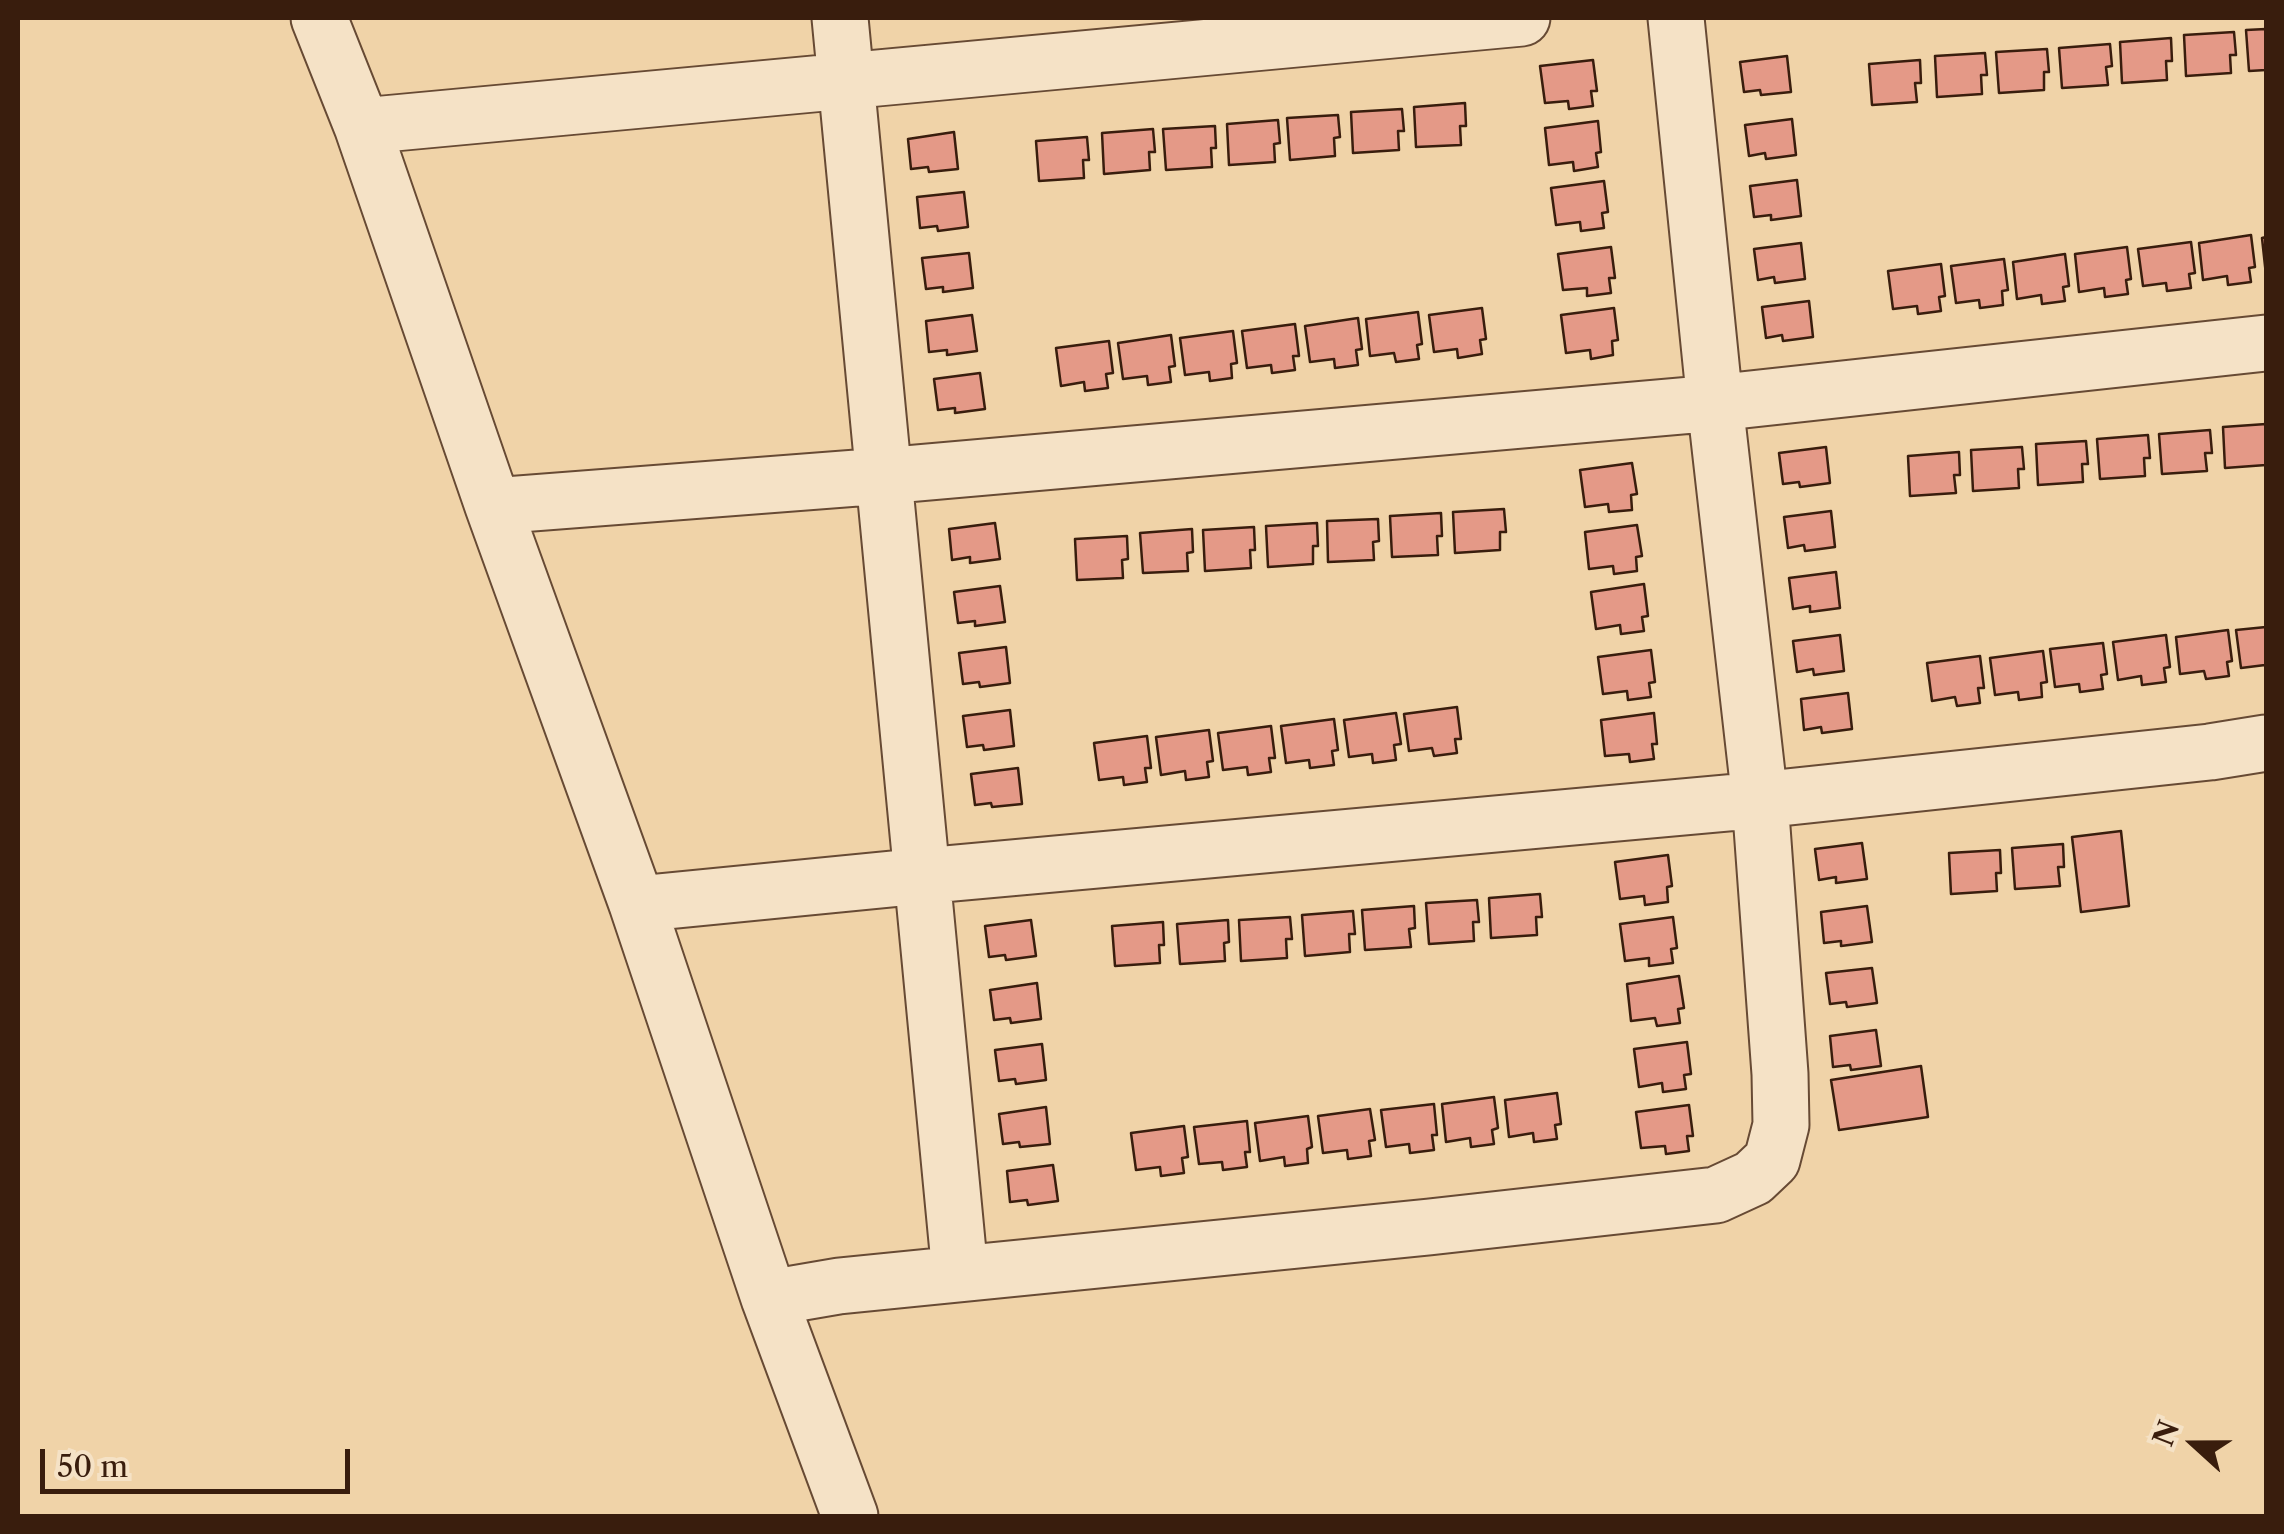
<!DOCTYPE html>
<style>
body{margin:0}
#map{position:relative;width:2284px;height:1534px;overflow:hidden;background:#f0d3a8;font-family:"Libre Caslon Text",serif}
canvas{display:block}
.frame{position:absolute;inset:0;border:20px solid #391d0d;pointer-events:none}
.north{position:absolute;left:2144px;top:1394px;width:100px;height:100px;-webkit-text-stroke:8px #f5e2c6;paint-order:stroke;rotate:291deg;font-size:28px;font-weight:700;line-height:40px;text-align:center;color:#391d0d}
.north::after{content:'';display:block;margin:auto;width:35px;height:45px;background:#391d0d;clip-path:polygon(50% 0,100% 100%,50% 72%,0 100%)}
.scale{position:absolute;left:40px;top:1449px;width:310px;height:45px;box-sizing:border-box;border:5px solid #391d0d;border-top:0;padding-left:12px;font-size:30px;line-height:35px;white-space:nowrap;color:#391d0d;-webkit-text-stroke:8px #f5e2c6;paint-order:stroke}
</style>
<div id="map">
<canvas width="2284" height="1534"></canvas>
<div class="frame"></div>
<div class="north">N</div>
<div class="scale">50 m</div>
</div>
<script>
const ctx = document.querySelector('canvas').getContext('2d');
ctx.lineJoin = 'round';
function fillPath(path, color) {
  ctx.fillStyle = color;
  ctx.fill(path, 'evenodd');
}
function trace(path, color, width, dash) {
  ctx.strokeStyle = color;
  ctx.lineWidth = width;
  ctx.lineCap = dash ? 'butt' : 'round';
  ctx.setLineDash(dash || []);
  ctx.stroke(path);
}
const building = new Path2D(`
 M2266 29V70L2249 71 2246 30Z
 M2234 32 2236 55H2230L2231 73 2186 76 2184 35Z
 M2171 38 2172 61H2166L2167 80 2122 83 2120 42Z
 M2110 44 2112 66 2106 67 2108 85 2062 88 2059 48Z
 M2047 49 2049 72H2044V90L1999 93 1996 52Z
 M1985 53 1987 75H1981L1982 94 1937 97 1935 56Z
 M1787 56 1791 92 1761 95 1760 90 1744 92 1740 62Z
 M1593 60 1597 91H1591L1593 106 1569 109 1568 101 1545 103 1540 66Z
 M1920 60 1921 83H1915L1917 102 1872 105 1869 64Z
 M1465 103 1466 126H1460L1461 145 1416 147 1414 107Z
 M1402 109 1404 131H1398L1399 150 1353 153 1351 112Z
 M1338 115 1340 137 1334 138 1335 156 1290 160 1287 118Z
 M1792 119 1796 155 1766 159 1765 153 1749 156 1745 125Z
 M1278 120 1280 143 1274 144 1275 162 1229 165 1227 124Z
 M1598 121 1601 152 1596 153 1598 167 1574 171 1573 162 1549 165 1545 128Z
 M1215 126 1216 148H1211L1212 167 1166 170 1163 129Z
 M1153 129 1155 152H1149L1150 170 1104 174 1102 133Z
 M954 132 958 169 929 172 928 167 911 169 908 139Z
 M1087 137 1089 160H1083L1084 178 1039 181 1036 141Z
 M1797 180 1801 216 1771 220V215L1754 217 1750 186Z
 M1604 181 1608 212 1602 213 1604 228 1581 231 1580 222 1556 225 1551 188Z
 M964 192 968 227 938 231 937 226 920 228 917 197Z
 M2251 235 2255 267 2249 268 2251 282 2228 285 2227 276 2203 280 2199 243Z
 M2266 237V275L2262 238Z
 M2191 242 2195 273 2189 274 2191 288 2167 291 2166 283 2143 286 2138 249Z
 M1801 243 1805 279 1775 283 1774 277 1758 280 1754 249Z
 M1611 247 1615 278H1609L1611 293 1587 296V288L1563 290 1558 254Z
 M2127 247 2131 279 2126 280 2128 294 2105 297 2104 288 2079 292 2075 254Z
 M969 253 973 288 943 292V287L926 289 922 258Z
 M2065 254 2069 286 2063 287 2065 301 2042 304 2041 295 2017 299 2013 262Z
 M2004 259 2008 290 2002 291 2003 305 1980 308 1979 300 1956 303 1951 266Z
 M1941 264 1945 296 1939 297 1941 311 1918 314 1917 306 1893 309 1888 271Z
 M1809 301 1813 337 1783 341 1782 335 1766 338 1762 307Z
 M1482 308 1486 339 1480 340 1482 354 1458 358 1457 349 1434 352 1429 315Z
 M1614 308 1618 340 1612 341 1613 355 1591 359 1590 350 1566 353 1561 315Z
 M1418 312 1422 344 1417 345 1419 359 1396 362 1394 353 1370 356 1366 319Z
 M972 315 977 351 947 355V350L929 352 926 321Z
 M1358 318 1362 349 1356 350 1358 365 1335 368 1334 359 1310 362 1305 326Z
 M1295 324 1299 356H1293L1295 370 1272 373 1271 365 1247 368 1242 331Z
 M1233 331 1237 363 1231 364 1232 378 1210 381 1209 372 1185 375 1180 338Z
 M1171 335 1175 366 1169 367 1171 382 1148 385 1147 376 1123 379 1118 343Z
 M1109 341 1113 373 1106 374 1108 388 1085 391 1084 382 1061 386 1056 348Z
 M980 373 985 409 955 413V408L938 410 934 379Z
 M2266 424V465L2225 468 2223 427Z
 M2210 430 2212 453H2205L2207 471 2162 474 2159 434Z
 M2148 435 2150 458H2144L2145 476 2100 479 2097 439Z
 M2086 441 2088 464H2082L2083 482 2038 485 2036 444Z
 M1826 447 1830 483 1800 487 1799 482 1783 484 1779 453Z
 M2022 447 2024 469H2018L2019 488 1973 491 1971 450Z
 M1959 452 1960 475H1954L1956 493 1910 496 1908 456Z
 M1632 463 1637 494 1631 495 1632 510 1609 512 1608 504 1585 507 1580 470Z
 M1504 509 1506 532H1500V550L1455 553 1453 512Z
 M1831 511 1835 547 1805 551 1804 545 1788 548 1784 517Z
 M1441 513 1442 536H1437L1438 555 1392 557 1390 516Z
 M1378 519 1379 541 1373 542 1374 560 1328 562 1327 521Z
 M995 523 1000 559 970 563V557L952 560 949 529Z
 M1317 523 1318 546H1313V564L1268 567 1266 526Z
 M1637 525 1642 556 1636 557 1637 571 1614 574 1613 566 1589 569 1585 532Z
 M1254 527 1255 550H1250L1251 568 1205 571 1203 530Z
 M1192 529 1193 552 1187 553 1188 571 1143 573 1140 533Z
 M1127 536 1128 559 1122 560 1123 578 1077 580 1075 539Z
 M1836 572 1840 608 1810 612V606L1793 609 1789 578Z
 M1644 584 1648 616 1642 617 1644 631 1621 634 1620 625 1596 629 1591 592Z
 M1000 586 1005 622 975 626V621L958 623 954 592Z
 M2266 627V673L2265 665 2241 668 2236 630Z
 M2228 630 2232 661 2227 662 2229 676 2206 679 2204 671 2180 674 2176 637Z
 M1840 635 1844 671 1814 675 1813 669 1797 672 1793 641Z
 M2166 635 2170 667 2164 668 2166 682 2142 685 2141 676 2118 680 2113 642Z
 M2103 643 2107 674 2101 675 2103 689 2080 692 2079 684 2055 687 2050 649Z
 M1006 647 1010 683 980 687 979 682 963 684 959 653Z
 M1651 650 1655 682 1649 683 1651 697 1628 700 1627 691 1603 694 1598 657Z
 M2043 651 2047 682 2041 683 2042 697 2019 700 2018 692 1995 695 1990 658Z
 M1980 656 1984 688H1978L1980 703 1957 706 1955 697 1932 701 1927 663Z
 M1848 693 1852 729 1822 733 1821 727 1804 730 1801 699Z
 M1457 707 1461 739H1455L1457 753 1434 756 1432 748 1409 751 1404 714Z
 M1010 710 1014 746 984 750 983 745 967 747 963 716Z
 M1396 713 1401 744 1394 745 1396 760 1373 763 1372 754 1349 757 1344 720Z
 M1654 713 1657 744H1652L1654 759 1630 762 1629 754 1605 756 1601 720Z
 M1334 719 1338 750 1332 751 1334 765 1310 768 1309 760 1286 763 1281 726Z
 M1271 726 1275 758H1269L1271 772 1248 775 1247 767 1223 770 1218 733Z
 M1209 730 1213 761 1207 762 1209 777 1186 780 1185 771 1161 775 1156 737Z
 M1147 736 1151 768H1145L1147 782 1124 785 1123 777 1099 780 1094 743Z
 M1018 768 1022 804 992 807 991 803 975 805 971 774Z
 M2121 831 2129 906 2081 912 2072 837Z
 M1862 843 1867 879 1836 883V877L1819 880 1815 849Z
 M2063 844 2064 867H2058L2060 886 2015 889 2012 848Z
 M2000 850 2001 873H1996L1997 891 1951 894 1949 853Z
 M1668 855 1672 886 1667 887 1668 902 1645 905 1644 896 1620 899 1615 862Z
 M1540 894 1542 917H1536L1537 935 1491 938 1489 898Z
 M1477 900 1479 922H1473L1474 941 1429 944 1426 903Z
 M1414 906 1415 928 1409 929 1411 947 1365 950 1362 910Z
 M1867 906 1872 942 1841 946V941L1824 943 1821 912Z
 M1353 911 1355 934H1349L1350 952 1305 956 1302 915Z
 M1290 917 1292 939H1286L1287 958 1241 961 1239 920Z
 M1673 917 1677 948 1671 949 1673 963 1649 966V958L1625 961 1620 924Z
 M1031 920 1036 956 1006 960 1005 955 989 957 985 926Z
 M1228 920 1229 942 1224 943 1225 961 1180 964 1177 924Z
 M1163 922 1164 945H1159L1160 963 1115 966 1112 926Z
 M1872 968 1877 1003 1847 1007 1846 1002 1830 1004 1826 973Z
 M1679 976 1684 1008 1678 1009 1680 1023 1657 1026 1655 1018 1631 1021 1627 984Z
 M1037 983 1041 1019 1011 1023 1010 1018 994 1020 990 990Z
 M1876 1030 1881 1066 1851 1070 1850 1065 1833 1067 1830 1036Z
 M1687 1042 1691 1074 1684 1075 1686 1089 1663 1092 1662 1083 1639 1087 1634 1049Z
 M1042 1044 1046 1080 1016 1084 1015 1079 999 1081 995 1050Z
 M1921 1066 1928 1117 1839 1130 1831 1080Z
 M1557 1093 1561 1124 1555 1125 1557 1139 1534 1142 1533 1133 1509 1137 1505 1100Z
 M1494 1097 1498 1128 1492 1130 1494 1144 1471 1147 1470 1138 1446 1142 1442 1104Z
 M1434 1104 1437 1135H1432L1434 1150 1410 1153 1409 1144 1386 1147 1381 1110Z
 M1689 1105 1693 1136H1687L1689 1151 1666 1154 1665 1146 1641 1148 1636 1112Z
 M1046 1107 1050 1144 1020 1147 1019 1142 1003 1144 999 1114Z
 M1370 1109 1375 1140 1369 1141 1371 1156 1348 1159 1347 1150 1323 1153 1318 1116Z
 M1308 1116 1312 1147 1307 1149 1308 1163 1285 1166 1284 1157 1260 1161 1255 1123Z
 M1247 1121 1250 1152H1245L1247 1167 1223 1170 1222 1162 1199 1164 1194 1127Z
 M1184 1126 1188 1157 1182 1158 1184 1173 1161 1176 1160 1167 1136 1170 1131 1133Z
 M1053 1165 1058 1201 1028 1205 1027 1200 1010 1202 1007 1171Z`);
fillPath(building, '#e49987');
trace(building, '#391d0d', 2.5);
const minor = new Path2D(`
 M319 18 362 126 493 506 637 904 769 1298 850 1516
 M840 18 960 1273
 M362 126 1522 18
 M493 506 883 476 1715 403 2266 343
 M637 904 922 876 1760 800 2210 752 2266 743
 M769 1298 839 1286 1429 1227 1716 1195 1753 1178 1772 1160 1781 1125 1780 1074 1760 800 1715 403 1676 18`);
trace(minor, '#674a34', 59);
trace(minor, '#f5e2c6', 55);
</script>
